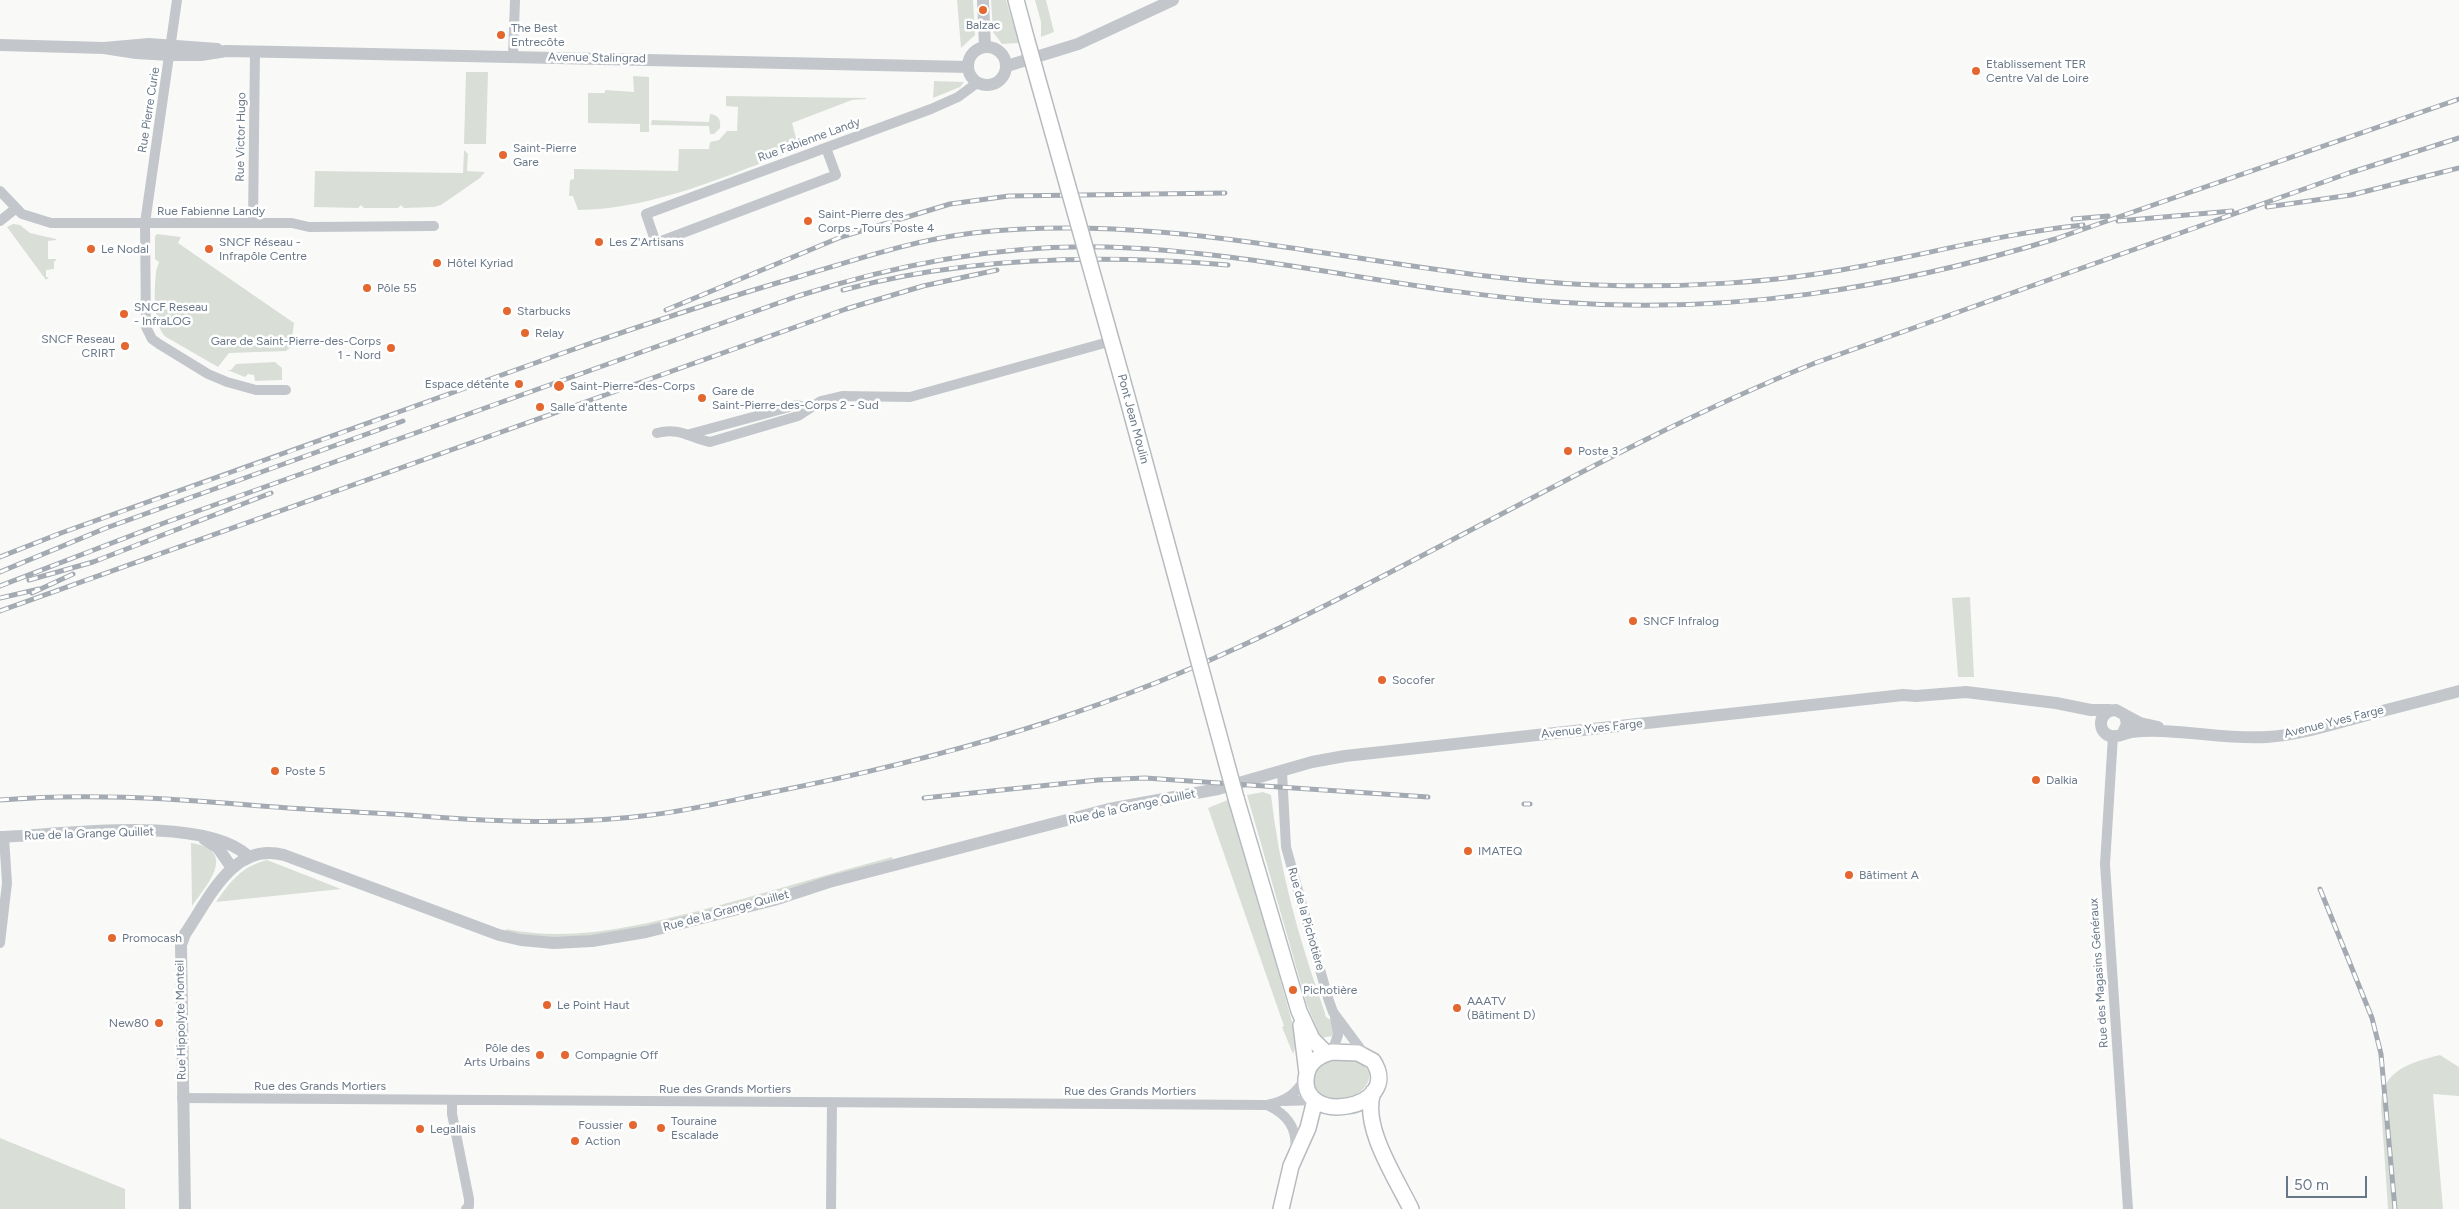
<!DOCTYPE html>
<meta charset="utf-8">
<style>
body{margin:0}
#map{position:relative;width:2459px;height:1209px;overflow:hidden;background:#f9faf8;font-family:Figtree,sans-serif}
canvas{display:block}
.scale{position:absolute;left:2286px;top:1176px;width:81px;height:22px;box-sizing:border-box;border:2px solid #697888;border-top:0;padding-left:6px;font-size:15px;line-height:18px;white-space:nowrap;color:#697888;-webkit-text-stroke:4px #fff;paint-order:stroke}
</style>
<div id="map">
<canvas width="2459" height="1209"></canvas>
<div class="scale">50 m</div>
</div>
<script>
const ctx = document.querySelector('canvas').getContext('2d');
ctx.lineJoin = 'round';
function fillPath(path, color) {
  ctx.fillStyle = color;
  ctx.fill(path, 'evenodd');
}
function trace(path, color, width, dash) {
  ctx.strokeStyle = color;
  ctx.lineWidth = width;
  ctx.lineCap = dash ? 'butt' : 'round';
  ctx.setLineDash(dash || []);
  ctx.stroke(path);
}
function write(font, color, halo, rows, align = 'center') {
  ctx.font = font + ' Figtree,sans-serif';
  ctx.lineWidth = 5;
  ctx.setLineDash([]);
  ctx.textBaseline = 'middle';
  ctx.strokeStyle = halo;
  ctx.fillStyle = color;
  for (const [text, x, y, turn = 0] of rows) {
    ctx.save();
    ctx.translate(x, y);
    ctx.rotate((+turn || 0) * Math.PI / 180);
    ctx.textAlign = isNaN(turn) ? turn : align;
    if (halo) ctx.strokeText(text, 0, 0);
    ctx.fillText(text, 0, 0);
    ctx.restore();
  }
}
fillPath(new Path2D(`
 M957 0H973L975 35 961 48Z
 M991 0H1006L1019 43 1002 44 993 32Z
 M1035 0H1046L1054 32 1041 37V22Z
 M466 72H488L486 144H464Z
 M633 76 649 77V132H640V124L588 123V93H605V90L634 92Z
 M934 81 964 82 960 87 933 98Z
 M726 96 866 98V99L852 100 792 123 799 149C727 175 655 209 578 210L573 196H569L570 180 574 179V169L678 171 679 149H709L710 142 719 140 727 131H737L738 107 726 106Z
 M710 114C719 115 721 120 720 128L714 134H710L709 126 651 125 652 120 709 122Z
 M464 150 468 154 467 171 485 172 480 178 441 205 434 207 404 208 401 205 398 208H364L361 205 358 208 314 207 315 171 463 173Z
 M13 224 20 225 30 233 56 239V240L48 241V259H56V261H54V269L46 270V277H49L46 280 7 227Z
 M157 234 181 237 178 243 294 323 291 347 286 351 229 353 218 367 166 337C153 326 154 290 156 273 156 269 158 266 159 262L155 259V236Z
 M275 362 282 368V380L255 381 254 375 248 374 245 377 227 370H231L236 364Z
 M1970 597 1974 677H1958L1952 598Z
 M1263 792 1271 795C1279 867 1298 936 1322 1004L1326 1017 1331 1020 1333 1036 1321 1038 1307 1005 1247 795Z
 M1230 799 1294 1029 1296 1045 1293 1054 1282 1027 1284 1026 1208 808Z
 M191 843C238 850 208 884 192 906Z
 M892 857 893 859 791 890 651 926 589 936 552 938 506 932V929C572 942 634 927 698 911 763 894 827 874 892 857Z
 M267 860 341 889 216 902C230 882 242 866 267 860Z
 M2440 1055 2459 1067V1096L2433 1094 2443 1209H2388L2381 1105C2381 1070 2412 1062 2440 1055Z
 M1347 1058C1401 1071 1343 1123 1313 1086L1314 1070 1327 1060Z
 M0 1138 125 1189V1209H0Z`), '#d9dfd7');
const secondary = new Path2D(`
 M1016 0 1027 41
 M1236 798 1299 1011 1312 1039 1326 1053
 M1301 1025 1307 1073
 M1332 1052 1358 1053 1373 1061C1405 1110 1294 1128 1307 1073 1310 1061 1320 1055 1332 1052Z
 M1373 1092C1361 1126 1396 1178 1411 1209
 M1281 1209 1291 1166 1308 1128 1315 1100`);
trace(secondary, '#b6bbc0', 18);
trace(new Path2D(`
 M177 0 145 223 146 327 152 339 159 344 208 374 227 382 256 390H286
 M513 56 515 0
 M826 148 836 175 656 243 646 214 931 109 958 97 977 83
 M0 191 22 214 51 223H292L309 227 434 226
 M0 221 15 209
 M253 223 255 51
 M657 433C680 427 690 438 710 442L798 416 821 401 842 396 910 397 1112 341
 M690 434 797 405 808 408
 M2113 736 2105 864 2128 1209
 M1282 772 1286 847 1328 998 1333 1012 1365 1055
 M0 943 7 883 4 837
 M1332 1052 1338 1035 1335 1017
 M182 1098 1267 1105C1287 1101 1296 1094 1306 1077
 M452 1100V1114L469 1199V1206L466 1209
 M1285 1101 1315 1100
 M1267 1105C1287 1114 1298 1128 1295 1151
 M831 1209 832 1102`), '#c3c7cb', 10);
trace(new Path2D(`
 M983 0 985 47
 M0 45 104 48 149 44 217 49
 M968 66a19 19 0 1 1 38 0a19 19 0 1 1-38 0Z
 M104 48 136 53 170 55H201L226 51 280 52 968 67
 M1007 66 1078 44 1173 0
 M2125 715 2140 723 2158 727
 M2123 733 2127 724 2125 715 2116 710C2094 711 2098 739 2116 736 2121 736 2125 733 2131 732 2176 727 2221 740 2267 737 2299 735 2329 725 2360 717 2393 708 2426 700 2459 691
 M0 837C61 835 202 814 248 856
 M204 839 218 848 232 868
 M185 1209 181 945 185 934C209 899 233 841 284 855L499 935 521 940 554 943 592 941 646 932 774 900 829 882 1109 809 1218 789 1312 762 1345 756 1903 695 1916 696 1966 692 2056 703 2091 710H2110`), '#c3c7cb', 12);
trace(secondary, '#fff', 15);
const rail = new Path2D(`
 M2267 207 2351 195 2459 168
 M2073 219 2108 216
 M2118 221 2232 211
 M843 290C968 256 1101 254 1228 265
 M666 310 841 237 950 204 1009 196 1225 193
 M0 557 61 533C229 474 396 413 563 353 642 325 721 299 801 276 858 259 914 240 973 233 1183 209 1388 277 1597 285 1678 288 1777 283 1857 267 1932 253 2006 233 2083 225
 M0 572 106 528 403 421
 M29 580 93 562 271 493
 M0 586 164 523 798 296C898 264 1000 244 1106 247 1257 251 1406 292 1557 302 1730 315 1890 289 2055 239L2459 99
 M32 593 73 574
 M0 598 39 589
 M0 611 846 309 923 286 997 270
 M924 798 1098 780 1145 778 1428 797
 M0 800C83 793 166 798 249 805 306 810 364 812 421 816 498 822 574 825 651 815 692 810 733 800 773 792 930 761 1085 718 1230 651 1428 561 1613 444 1815 363L2349 173 2459 138
 M1524 804H1530
 M2320 889 2372 1018 2381 1054 2395 1209`);
trace(rail, '#a4aab1', 5);
trace(rail, '#fff', 3, [9]);
const secondaryBridge = new Path2D(`
 M1027 41 1126 393 1236 798`);
trace(secondaryBridge, '#b6bbc0', 18, []);
trace(secondaryBridge, '#fff', 15);
for (const [x, y, r, color] of [
 [983,10,5,"#e3672f"],
 [501,35,5,"#e3672f"],
 [1976,71,5,"#e3672f"],
 [503,155,5,"#e3672f"],
 [808,221,5,"#e3672f"],
 [599,242,5,"#e3672f"],
 [91,249,5,"#e3672f"],
 [209,249,5,"#e3672f"],
 [437,263,5,"#e3672f"],
 [367,288,5,"#e3672f"],
 [507,311,5,"#e3672f"],
 [124,314,5,"#e3672f"],
 [525,333,5,"#e3672f"],
 [125,346,5,"#e3672f"],
 [391,348,5,"#e3672f"],
 [519,384,5,"#e3672f"],
 [559,386,6,"#e3672f"],
 [702,398,5,"#e3672f"],
 [540,407,5,"#e3672f"],
 [1568,451,5,"#e3672f"],
 [1633,621,5,"#e3672f"],
 [1382,680,5,"#e3672f"],
 [275,771,5,"#e3672f"],
 [2036,780,5,"#e3672f"],
 [1468,851,5,"#e3672f"],
 [1849,875,5,"#e3672f"],
 [112,938,5,"#e3672f"],
 [1293,990,5,"#e3672f"],
 [547,1005,5,"#e3672f"],
 [1457,1008,5,"#e3672f"],
 [159,1023,5,"#e3672f"],
 [540,1055,5,"#e3672f"],
 [565,1055,5,"#e3672f"],
 [633,1125,5,"#e3672f"],
 [661,1128,5,"#e3672f"],
 [420,1129,5,"#e3672f"],
 [575,1141,5,"#e3672f"]
]) {
  const dot = new Path2D();
  dot.arc(x, y, r, 0, 2 * Math.PI);
  ctx.fillStyle = color;
  ctx.fill(dot);
  trace(dot, '#fff', 2);
}
write('12px', '#697888', '#fff', [
 ["Balzac",983,25,"center"],
 ["The Best",511,28],
 ["Entrecôte",511,42],
 ["Etablissement TER",1986,64],
 ["Centre Val de Loire",1986,78],
 ["Saint-Pierre",513,148],
 ["Gare",513,162],
 ["Saint-Pierre des",818,214],
 ["Corps - Tours Poste 4",818,228],
 ["SNCF Réseau -",219,242],
 ["Infrapôle Centre",219,256],
 ["Les Z'Artisans",609,242],
 ["Le Nodal",101,249],
 ["Hôtel Kyriad",447,263],
 ["Pôle 55",377,288],
 ["SNCF Reseau",134,307],
 ["- InfraLOG",134,321],
 ["Starbucks",517,311],
 ["Relay",535,333],
 ["SNCF Reseau",115,339,"right"],
 ["CRIRT",115,353,"right"],
 ["Gare de Saint-Pierre-des-Corps",381,341,"right"],
 ["1 - Nord",381,355,"right"],
 ["Espace détente",509,384,"right"],
 ["Saint-Pierre-des-Corps",570,386],
 ["Gare de",712,391],
 ["Saint-Pierre-des-Corps 2 - Sud",712,405],
 ["Salle d'attente",550,407],
 ["Poste 3",1578,451],
 ["SNCF Infralog",1643,621],
 ["Socofer",1392,680],
 ["Poste 5",285,771],
 ["Dalkia",2046,780],
 ["IMATEQ",1478,851],
 ["Bâtiment A",1859,875],
 ["Promocash",122,938],
 ["Pichotière",1303,990],
 ["AAATV",1467,1001],
 ["(Bâtiment D)",1467,1015],
 ["Le Point Haut",557,1005],
 ["New80",149,1023,"right"],
 ["Pôle des",530,1048,"right"],
 ["Arts Urbains",530,1062,"right"],
 ["Compagnie Off",575,1055],
 ["Touraine",671,1121],
 ["Escalade",671,1135],
 ["Foussier",623,1125,"right"],
 ["Legallais",430,1129],
 ["Action",585,1141]
], 'left');
write('12px', '#697888', '#fff', [
 ["Avenue Stalingrad",597,58,1],
 ["Rue Pierre Curie",149,110,-81],
 ["Rue Victor Hugo",241,137,-89],
 ["Rue Fabienne Landy",809,140,-20],
 ["Rue Fabienne Landy",211,211],
 ["Pont Jean Moulin",1133,419,75],
 ["Avenue Yves Farge",2334,722,-14],
 ["Avenue Yves Farge",1592,729,-6],
 ["Rue de la Grange Quillet",1132,807,-12],
 ["Rue de la Grange Quillet",89,834,-2],
 ["Rue de la Grange Quillet",726,911,-15],
 ["Rue de la Pichotière",1306,919,74],
 ["Rue des Magasins Généraux",2099,973,-94],
 ["Rue Hippolyte Monteil",181,1020,-91],
 ["Rue des Grands Mortiers",320,1086],
 ["Rue des Grands Mortiers",725,1089],
 ["Rue des Grands Mortiers",1130,1091]
]);
</script>
